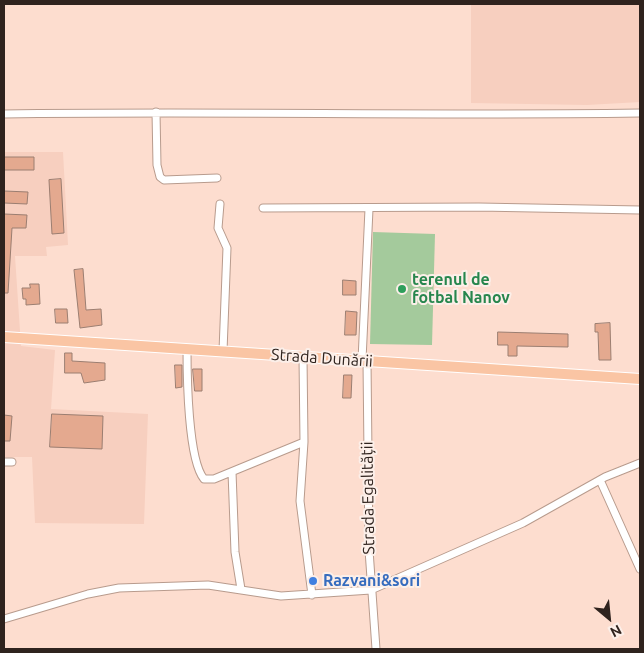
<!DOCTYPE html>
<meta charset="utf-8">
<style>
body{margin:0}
#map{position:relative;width:644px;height:653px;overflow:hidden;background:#fdddcf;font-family:Ubuntu,sans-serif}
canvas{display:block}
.frame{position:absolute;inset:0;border:5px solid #2f231e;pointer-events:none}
.north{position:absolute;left:584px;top:593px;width:50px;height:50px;-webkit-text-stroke:4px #fcefe9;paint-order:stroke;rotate:152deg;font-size:14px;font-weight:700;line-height:20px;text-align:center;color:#2f231e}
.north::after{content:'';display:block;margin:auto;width:18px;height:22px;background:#2f231e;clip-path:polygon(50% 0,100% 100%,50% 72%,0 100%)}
</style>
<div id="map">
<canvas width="644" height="653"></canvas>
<div class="frame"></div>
<div class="north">N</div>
</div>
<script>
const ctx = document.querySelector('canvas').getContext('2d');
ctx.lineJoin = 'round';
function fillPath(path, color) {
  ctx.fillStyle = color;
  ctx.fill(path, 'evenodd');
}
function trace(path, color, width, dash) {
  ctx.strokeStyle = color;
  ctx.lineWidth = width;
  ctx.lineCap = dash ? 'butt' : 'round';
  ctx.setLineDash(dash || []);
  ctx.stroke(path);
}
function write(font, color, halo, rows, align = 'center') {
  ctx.font = font + ' Ubuntu,sans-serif';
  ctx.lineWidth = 4;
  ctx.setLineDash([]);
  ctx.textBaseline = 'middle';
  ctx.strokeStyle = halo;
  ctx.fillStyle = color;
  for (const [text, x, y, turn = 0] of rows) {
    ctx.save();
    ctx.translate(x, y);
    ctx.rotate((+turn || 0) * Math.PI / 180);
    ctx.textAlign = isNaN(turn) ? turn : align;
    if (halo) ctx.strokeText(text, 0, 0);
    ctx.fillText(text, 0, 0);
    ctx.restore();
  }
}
fillPath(new Path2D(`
 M471 4H640V102L587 105 471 103Z
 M4 152H63L68 245 46 247 47 256H15L21 346 55 350 51 409 148 414 144 524 35 523 32 457H4Z`), '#f7cfbf');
fillPath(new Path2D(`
 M373 232 435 234 432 345 370 344Z`), '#a4ca9c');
const building = new Path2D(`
 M4 157H34V170H4Z
 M61 179 64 233 52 234 49 180Z
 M4 191 28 192 27 204 4 203Z
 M4 214 27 215 26 228H12L8 293H4Z
 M83 269 86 310 101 309 102 325 80 328 74 270Z
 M343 280 356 281V295H343Z
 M30 284H39L40 304 26 305V299H23L22 288H30Z
 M55 309H67L68 323H56Z
 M346 311 357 312 356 335H345Z
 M610 323 611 360H599L598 332H595V324Z
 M498 332 568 334V347L517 346V356H508V345H498Z
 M65 353H72V361L105 363V380L84 383 81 373H65Z
 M175 365H182V387L176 388Z
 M193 369H202V391H195Z
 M344 375H352L351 398H343Z
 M52 414 103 416 102 449 50 447Z
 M4 415 12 416 10 441H4Z`);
fillPath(building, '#e4a98f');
trace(building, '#9b7e71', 1);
const street = new Path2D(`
 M156 112 157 165 160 177 164 180 217 178
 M4 114C216 111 428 116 640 113
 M220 204 218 228 227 248 223 351
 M263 208 479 207 640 210
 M187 349C187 376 188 460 204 479H214L304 442 303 357
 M362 360 369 209
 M367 361 369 550 376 649
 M304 442 300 501 312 595
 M4 462H12
 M232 472 235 552 241 589
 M600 480 640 569
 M4 619 88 594 119 588 208 585 281 596 371 590 523 523 605 477 640 463`);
const primary = new Path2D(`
 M4 337 640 379`);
trace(street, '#b89b8d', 9);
trace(primary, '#fff', 12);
trace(street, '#fff', 7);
trace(primary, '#fac5a4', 10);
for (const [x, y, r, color] of [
 [402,289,5,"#2e9e5b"],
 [313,581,5,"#3f7fe0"]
]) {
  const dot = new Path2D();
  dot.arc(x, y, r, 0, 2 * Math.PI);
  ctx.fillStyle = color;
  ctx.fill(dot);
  trace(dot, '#fcefe9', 2);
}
write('bold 16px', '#27864d', '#fcefe9', [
 ["terenul de",412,280],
 ["fotbal Nanov",412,298]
], 'left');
write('16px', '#2f231e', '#fcefe9', [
 ["Strada Dunării",322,358,4],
 ["Strada Egalității",368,498,-91]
]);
write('bold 16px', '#366cbe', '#fcefe9', [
 ["Razvani&sori",323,581]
], 'left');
</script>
